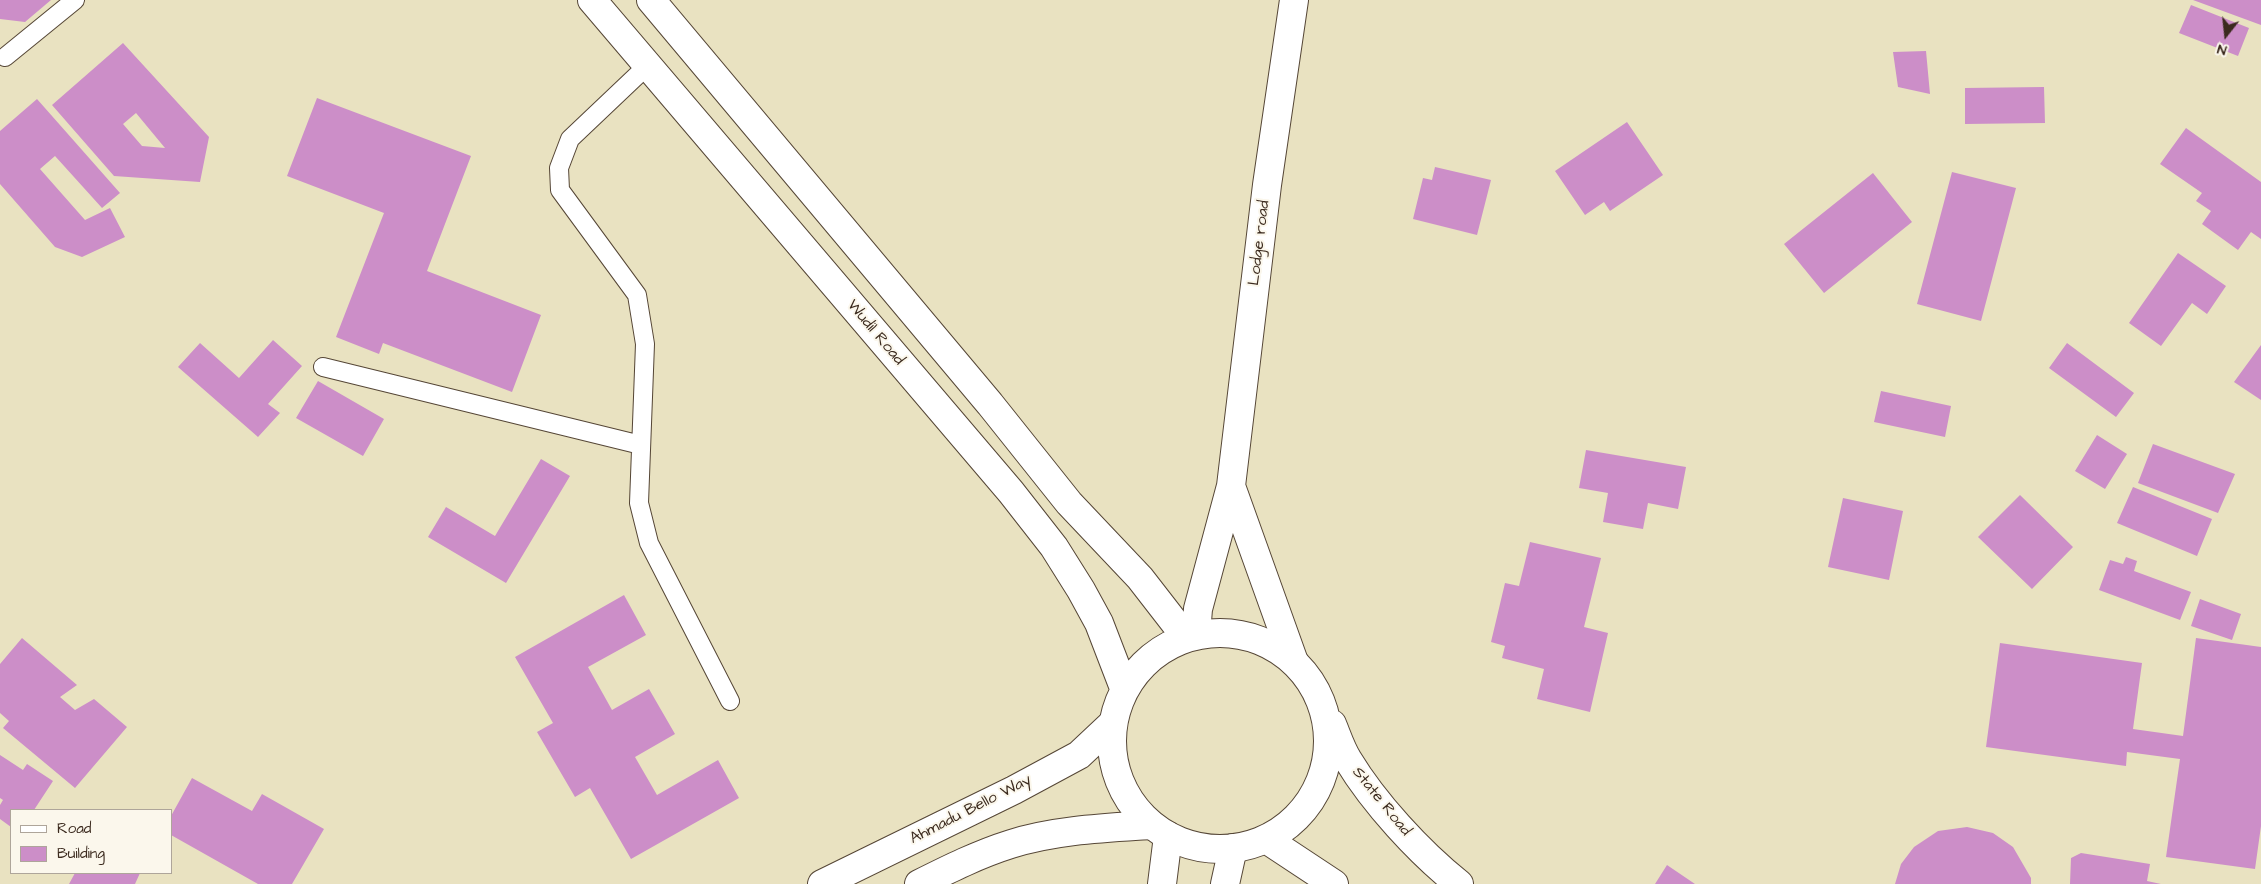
<!DOCTYPE html>
<style>
body{margin:0}
#map{position:relative;width:2261px;height:884px;overflow:hidden;background:#e9e2c1;font-family:"Architects Daughter",sans-serif}
canvas{display:block}
.legend{position:absolute;left:10px;top:809px;width:162px;height:65px;box-sizing:border-box;background:#fbf7ec;border:1px solid #aea59a;margin:0;padding:6px 9px;list-style:none;font-size:15px;color:#3b2a1e}
.legend li{display:flex;align-items:center;gap:10px;height:25px}
.legend b{width:25px;border:1px solid #aea59a}
.north{position:absolute;left:2201px;top:10px;width:50px;height:50px;-webkit-text-stroke:4px #fbf7ec;paint-order:stroke;rotate:196deg;font-size:14px;font-weight:700;line-height:20px;text-align:center;color:#3b2a1e}
.north::after{content:'';display:block;margin:auto;width:18px;height:22px;background:#3b2a1e;clip-path:polygon(50% 0,100% 100%,50% 72%,0 100%)}
</style>
<div id="map">
<canvas width="2261" height="884"></canvas>
<ul class="legend">
<li><b style="height:6px;background:#fff"></b>Road</li>
<li><b style="height:14px;background:#cc8ec8"></b>Building</li>
</ul>
<div class="north">N</div>
</div>
<script>
const ctx = document.querySelector('canvas').getContext('2d');
ctx.lineJoin = 'round';
function fillPath(path, color) {
  ctx.fillStyle = color;
  ctx.fill(path, 'evenodd');
}
function trace(path, color, width, dash) {
  ctx.strokeStyle = color;
  ctx.lineWidth = width;
  ctx.lineCap = dash ? 'butt' : 'round';
  ctx.setLineDash(dash || []);
  ctx.stroke(path);
}
function write(font, color, halo, rows, align = 'center') {
  ctx.font = font + ' "Architects Daughter",sans-serif';
  ctx.lineWidth = 4;
  ctx.setLineDash([]);
  ctx.textBaseline = 'middle';
  ctx.strokeStyle = halo;
  ctx.fillStyle = color;
  for (const [text, x, y, turn = 0] of rows) {
    ctx.save();
    ctx.translate(x, y);
    ctx.rotate((+turn || 0) * Math.PI / 180);
    ctx.textAlign = isNaN(turn) ? turn : align;
    if (halo) ctx.strokeText(text, 0, 0);
    ctx.fillText(text, 0, 0);
    ctx.restore();
  }
}
fillPath(new Path2D(`
 M0 0H51L25 22 0 19Z
 M2193 0H2261V25Z
 M2191 5 2249 28 2238 56 2179 33Z
 M123 43 209 137 200 182 114 176 52 105ZM136 113 165 148 142 146 123 124Z
 M1926 51 1930 94 1898 87 1893 52Z
 M2044 87 2045 123 1965 124V88Z
 M317 98 471 156 427 271 541 315 512 392 383 343 379 354 336 337 384 213 287 176Z
 M37 99 120 193 102 208 55 156 40 169 85 220 110 208 125 237 82 257 55 247 0 184V131Z
 M1627 122 1663 175 1610 211 1604 202 1585 215 1555 171Z
 M2186 128 2261 182V239L2251 232 2238 250 2202 224 2211 211 2196 201 2202 193 2160 164Z
 M1435 167 1491 180 1477 235 1413 219 1423 178 1432 180Z
 M1952 172 2016 188 1981 321 1917 304Z
 M1873 173 1912 222 1824 293 1784 244Z
 M2178 253 2226 286 2207 314 2192 303 2161 346 2129 323Z
 M273 340 302 366 268 404 280 413 258 437 178 367 200 343 239 378Z
 M2067 343 2134 393 2116 417 2049 368Z
 M2261 345V400L2234 382Z
 M318 381 384 419 363 456 296 418Z
 M1881 391 1951 406 1945 437 1874 422Z
 M2097 435 2127 454 2105 489 2075 471Z
 M2153 444 2235 474 2218 513 2138 483Z
 M1586 450 1686 467 1678 509 1648 503 1643 529 1603 522 1608 493 1579 488Z
 M541 459 570 476 506 583 428 537 446 507 495 536Z
 M2133 487 2212 519 2197 556 2117 523Z
 M2020 495 2073 547 2032 589 1978 537Z
 M1843 498 1903 511 1889 580 1828 567Z
 M1530 542 1601 558 1584 627 1608 633 1590 712 1537 699 1544 669 1502 658 1505 646 1491 642 1505 583 1519 586Z
 M2126 557 2137 561 2134 571 2191 592 2180 620 2099 590 2110 560 2123 564Z
 M624 595 646 635 588 667 612 710 649 689 675 734 635 757 657 795 718 760 739 798 631 859 590 788 575 797 537 732 553 723 515 657Z
 M2200 599 2241 614 2232 640 2191 626Z
 M22 638 77 685 60 697 75 710 94 699 127 727 75 788 3 728 9 721 0 713V664Z
 M2196 638 2261 647V826L2255 869 2166 857 2180 759 2127 752 2126 766 1986 747 2000 643 2142 663 2133 729 2183 736Z
 M0 755 23 770 27 764 53 781 34 810H11V827L0 819V805L3 800 0 798Z
 M192 778 252 811 262 794 324 829 292 884H258L171 835V816Z
 M1967 827 1993 833 2013 847 2031 878V884H1895L1901 864 1914 847 1938 831Z
 M2081 853 2150 864 2147 881 2161 884H2070L2071 858Z
 M1667 865 1695 884H1655Z
 M75 873H140L135 884H69Z`), '#cc8ec8');
const service = new Path2D(`
 M5 57 75 0
 M648 65 570 139 559 168 560 190 637 295 645 344 639 503 649 543 730 701
 M323 367 641 445`);
const minor = new Path2D(`
 M1231 486 1293 659
 M1196 634 1198 609 1231 486 1267 185 1294 0`);
const tertiary = new Path2D(`
 M1162 884 1168 836
 M1225 884 1233 848`);
const secondary = new Path2D(`
 M822 884 1014 790 1079 755 1112 724
 M919 884C949 869 979 854 1011 844 1055 830 1105 828 1151 825`);
const primary = new Path2D(`
 M592 0 1011 492 1054 547 1081 590 1099 623 1124 688
 M651 0 990 404 1069 503 1140 578 1185 636
 M1112 741a108 108 0 1 1 216 0a108 108 0 1 1-216 0Z
 M1332 724C1337 736 1341 749 1348 760 1374 803 1419 852 1459 884
 M1266 839 1334 884`);
trace(service, '#554636', 20);
trace(minor, '#554636', 30);
trace(tertiary, '#554636', 30);
trace(secondary, '#554636', 30);
trace(primary, '#554636', 30);
trace(service, '#fff', 18);
trace(minor, '#fff', 28);
trace(tertiary, '#fff', 28);
trace(secondary, '#fff', 28);
trace(primary, '#fff', 28);
write('16px', '#3b2a1e', '#fbf7ec', [
 ["Lodge road",1260,243,-83],
 ["Wudil Road",875,333,50],
 ["State Road",1381,802,51],
 ["Ahmadu Bello Way",971,810,-27]
]);
</script>
